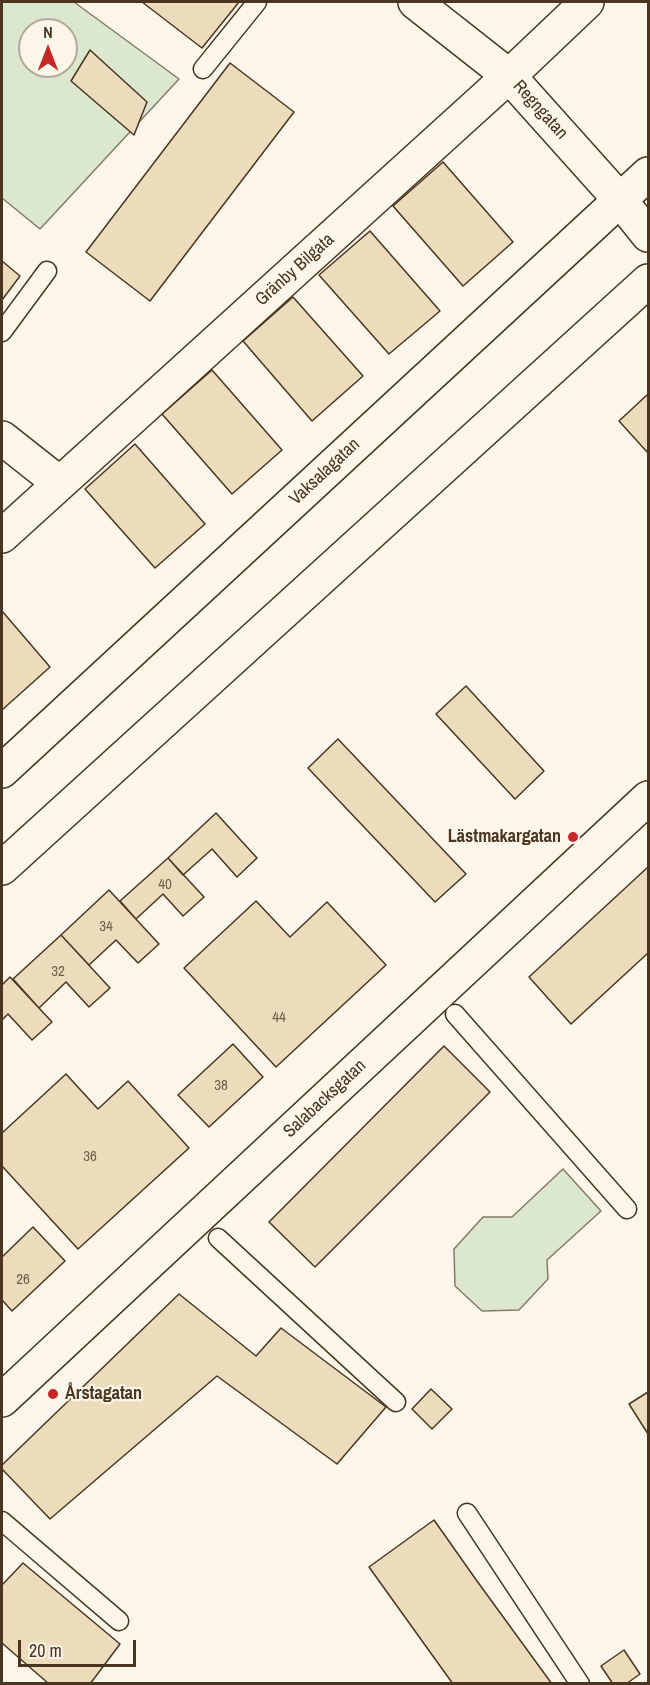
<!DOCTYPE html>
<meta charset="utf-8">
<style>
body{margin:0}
#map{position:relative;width:650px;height:1685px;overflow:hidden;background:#fbf6e9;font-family:"Archivo Narrow",sans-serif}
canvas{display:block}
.frame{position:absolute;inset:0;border:3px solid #4a3520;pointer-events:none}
.north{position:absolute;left:18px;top:18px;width:60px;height:60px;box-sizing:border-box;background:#fbf6e9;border:2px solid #b4a999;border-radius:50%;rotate:0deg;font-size:16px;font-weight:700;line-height:24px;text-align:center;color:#4a3520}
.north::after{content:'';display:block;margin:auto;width:21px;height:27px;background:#c62828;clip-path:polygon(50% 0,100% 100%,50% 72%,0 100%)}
.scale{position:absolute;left:18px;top:1640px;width:118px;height:27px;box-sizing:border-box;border:3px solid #4a3520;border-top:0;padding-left:8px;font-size:18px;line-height:21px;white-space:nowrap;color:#4a3520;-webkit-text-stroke:4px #fbf6e9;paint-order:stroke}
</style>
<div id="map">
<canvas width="650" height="1685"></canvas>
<div class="frame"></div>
<div class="north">N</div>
<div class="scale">20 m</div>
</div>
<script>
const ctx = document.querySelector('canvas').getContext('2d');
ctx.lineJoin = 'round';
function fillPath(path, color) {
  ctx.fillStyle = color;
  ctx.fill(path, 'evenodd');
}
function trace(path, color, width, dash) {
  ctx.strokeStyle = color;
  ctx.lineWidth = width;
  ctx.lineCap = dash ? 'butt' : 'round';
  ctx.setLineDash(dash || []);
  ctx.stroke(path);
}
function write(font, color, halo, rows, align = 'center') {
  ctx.font = font + ' "Archivo Narrow",sans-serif';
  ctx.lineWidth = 4.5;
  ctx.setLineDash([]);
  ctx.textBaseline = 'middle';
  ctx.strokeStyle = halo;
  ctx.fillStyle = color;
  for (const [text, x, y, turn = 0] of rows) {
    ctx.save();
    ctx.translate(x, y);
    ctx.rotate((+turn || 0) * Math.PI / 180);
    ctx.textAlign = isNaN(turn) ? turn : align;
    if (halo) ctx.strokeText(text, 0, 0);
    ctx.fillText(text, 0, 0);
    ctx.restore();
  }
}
const green = new Path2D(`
 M2 2H74L179 79 40 229 2 198ZM30 30H66V66H30Z
 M563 1169 601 1211 547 1260 548 1279 519 1310 482 1311 455 1286 454 1249 483 1217H512Z`);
fillPath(green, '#dce7d0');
trace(green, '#887966', 1.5);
const building = new Path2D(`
 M142 2H239L202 48Z
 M90 50 147 102 134 135 71 81Z
 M230 63 294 112 150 301 86 252Z
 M443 162 513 242 463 286 393 206Z
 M370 231 440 311 389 354 319 275Z
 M2 261 20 276 2 300Z
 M293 297 363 376 312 421 243 341Z
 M212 370 282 450 232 494 162 414Z
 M648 394V453L619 421Z
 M135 444 205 524 155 568 85 489Z
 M2 611 50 667 2 710Z
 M466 686 544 771 515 799 436 714Z
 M338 739 466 874 435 902 308 768Z
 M216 813 257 858 237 877 212 849 183 875 168 858Z
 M168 858 204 897 183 916 163 894 136 919 120 901Z
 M648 867V953L571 1024 529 977Z
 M109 890 159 944 138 963 116 940 89 965 61 935Z
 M256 901 290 937 327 902 386 965 276 1067 184 968Z
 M61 935 110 988 89 1007 66 982 39 1008 13 979Z
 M10 977 52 1022 32 1040 8 1014 2 1020V985Z
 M233 1044 263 1077 209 1127 178 1095Z
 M444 1046 490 1092 315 1267 269 1222Z
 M66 1074 98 1109 128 1081 189 1148 78 1249 2 1166V1133Z
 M33 1227 65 1261 12 1311 2 1300V1257Z
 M179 1294 256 1356 281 1328 386 1407 337 1464 217 1376 50 1519 2 1469V1465Z
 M431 1389 452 1409 432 1429 412 1409Z
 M648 1392V1434L629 1404Z
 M434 1520 477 1581 552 1684H453L369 1567Z
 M23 1563 120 1644 90 1684H49L2 1643V1585Z
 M624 1650 640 1674 626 1684H613L601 1666Z`);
fillPath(building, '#ecdcbc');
trace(building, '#4a3520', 1.5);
const lane = new Path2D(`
 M203 69 257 2
 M2 332 47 271
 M455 1014 627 1209
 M218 1238 396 1402
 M467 1513 580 1684
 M2 1521 119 1621`);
const street = new Path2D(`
 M415 2 509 76 620 200 648 235
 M2 438 59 483
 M2 536 509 76 587 2
 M2 1400 648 798`);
const secondary = new Path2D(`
 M2 771 648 174
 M2 868 648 281`);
trace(lane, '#4a3520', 21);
trace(street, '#4a3520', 36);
trace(secondary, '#4a3520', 36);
trace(lane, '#fbf6e9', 18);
trace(street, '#fbf6e9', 33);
trace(secondary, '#fbf6e9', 33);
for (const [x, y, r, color] of [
 [573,837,6,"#c62828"],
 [53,1394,6,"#c62828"]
]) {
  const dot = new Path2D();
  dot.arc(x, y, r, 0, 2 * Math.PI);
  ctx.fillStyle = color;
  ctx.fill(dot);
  trace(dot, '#fbf6e9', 2);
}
write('15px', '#725f47', null, [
 ["40",165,885],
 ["34",106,927],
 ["32",58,972],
 ["44",279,1018],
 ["38",221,1086],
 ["36",90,1157],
 ["26",23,1280]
]);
write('18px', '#4a3520', '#fbf6e9', [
 ["Regngatan",540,110,48],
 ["Gränby Bilgata",295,270,-42],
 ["Vaksalagatan",325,472,-43],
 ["Salabacksgatan",325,1099,-43]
]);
write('bold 18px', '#4a3520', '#fbf6e9', [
 ["Lästmakargatan",561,837],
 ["Årstagatan",65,1394,"left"]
], 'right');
</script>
